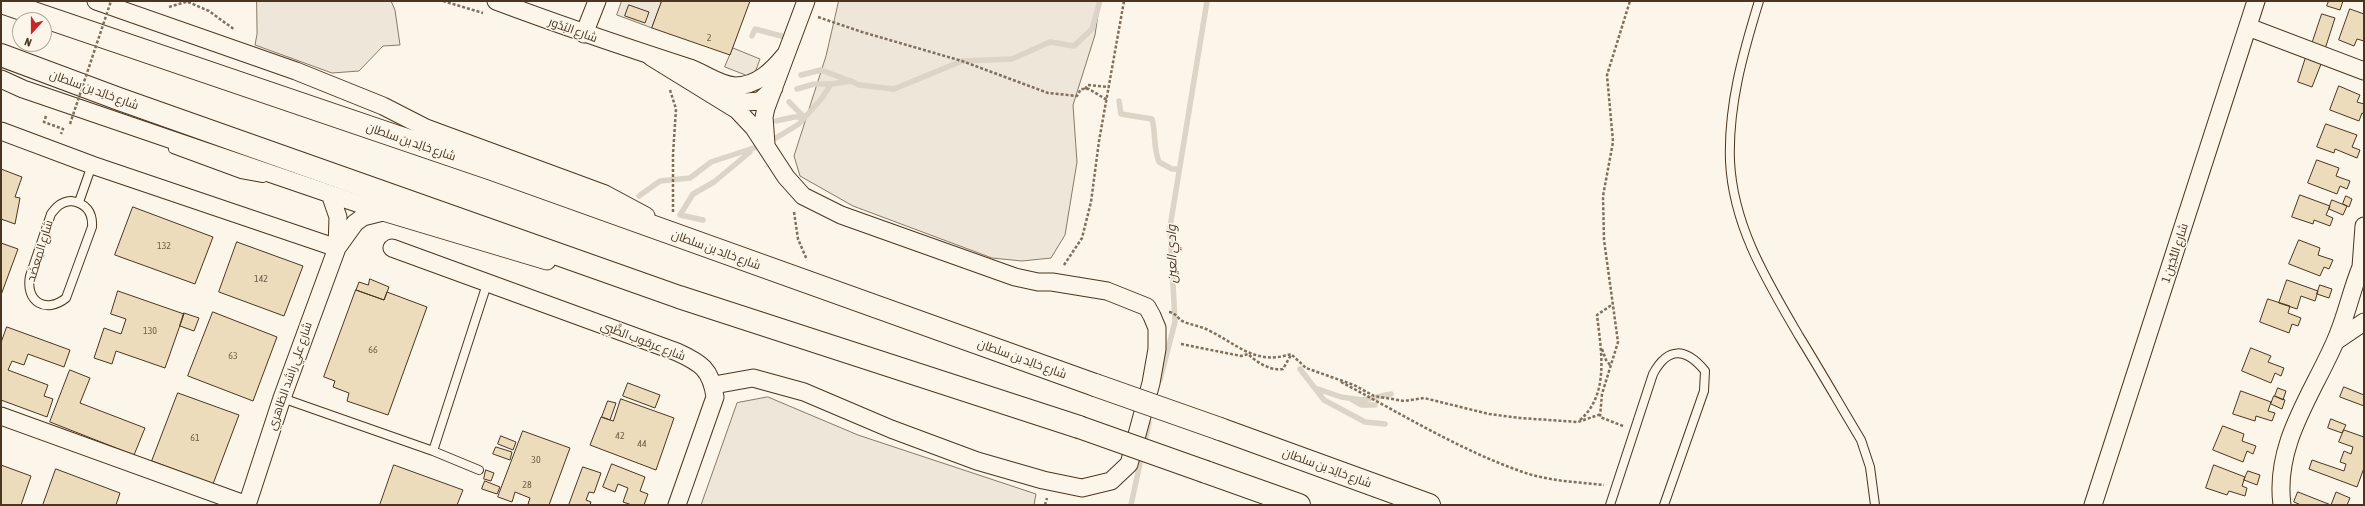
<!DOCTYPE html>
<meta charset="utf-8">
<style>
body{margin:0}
#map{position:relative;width:2365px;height:506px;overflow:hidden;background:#fbf6e9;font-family:"Asap Condensed",sans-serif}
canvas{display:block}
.frame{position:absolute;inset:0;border:2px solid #4a3520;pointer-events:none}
.north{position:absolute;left:12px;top:12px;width:40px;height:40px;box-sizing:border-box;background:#fbf6e9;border:1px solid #b4a999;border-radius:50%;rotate:201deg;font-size:11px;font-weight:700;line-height:16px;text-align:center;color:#4a3520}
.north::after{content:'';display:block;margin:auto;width:14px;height:18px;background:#c62828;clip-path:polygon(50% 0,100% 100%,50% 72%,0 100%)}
</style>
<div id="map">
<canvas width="2365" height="506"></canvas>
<div class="frame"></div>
<div class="north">N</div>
</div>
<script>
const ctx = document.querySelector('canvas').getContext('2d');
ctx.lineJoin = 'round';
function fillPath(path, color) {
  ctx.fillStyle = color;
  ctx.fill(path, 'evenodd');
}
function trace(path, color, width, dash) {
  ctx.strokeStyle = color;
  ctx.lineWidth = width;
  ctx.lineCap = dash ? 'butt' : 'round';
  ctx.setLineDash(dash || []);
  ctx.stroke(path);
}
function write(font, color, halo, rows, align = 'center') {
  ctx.font = font + ' "Asap Condensed",Cairo,sans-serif';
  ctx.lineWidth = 3;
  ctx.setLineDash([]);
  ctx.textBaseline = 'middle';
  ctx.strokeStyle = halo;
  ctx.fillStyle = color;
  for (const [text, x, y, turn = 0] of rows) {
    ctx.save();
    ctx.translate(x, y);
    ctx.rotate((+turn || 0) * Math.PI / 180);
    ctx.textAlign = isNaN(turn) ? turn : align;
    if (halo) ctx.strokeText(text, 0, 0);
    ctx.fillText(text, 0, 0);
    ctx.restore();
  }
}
const green = new Path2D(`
 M257 1H391L395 10 400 45 383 46 359 71 332 73 255 45 257 34Z
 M622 1H662L652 28 617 15Z
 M839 1H1102L1099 8 1095 35 1073 105 1077 162 1065 235 1051 258 1022 261 992 258 853 206 800 176 794 156 826 56Z
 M733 48 760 59 753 78 725 67Z
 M768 397 858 435 1036 494 1034 505H701L737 403Z`);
fillPath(green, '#ede6d9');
trace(green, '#887966', 1);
trace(new Path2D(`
 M752 36 755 29 785 37 788 31
 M801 75 821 70 850 81
 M797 89 814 84H831
 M1119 101 1121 114 1152 119C1156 133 1153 147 1159 162L1172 169H1179
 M789 102 804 117
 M776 121 794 117H804
 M639 196 660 181 690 178 711 162 766 144 799 124 822 98 831 84 851 81 859 85 894 89 962 61 1012 59 1050 42 1074 46 1092 29 1100 1
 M703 220 680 215 693 194 714 182 750 152
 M1300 369 1324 400 1365 422 1385 424
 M1160 380 1175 322 1170 227 1207 1
 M1318 389 1341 397 1363 400 1391 394
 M1351 399 1361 405H1375
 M1144 446 1149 423
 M1131 505 1142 454`), '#dcd4c6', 5.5);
const building = new Path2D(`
 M662 1H750L730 55 652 28Z
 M2329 1H2343L2340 10 2327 6Z
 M629 5 649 12 645 23 625 16Z
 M2350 9 2364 14V41L2357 39 2354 46 2339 40Z
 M2322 14 2335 18 2325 49 2312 44Z
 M2307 54 2323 59 2312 87 2298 82Z
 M2339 86 2360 95 2357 102 2364 104V114L2362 113 2359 121 2330 110Z
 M2326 124 2357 135 2352 147 2360 150 2357 158 2335 149 2334 153 2317 147Z
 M2317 160 2339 168 2336 176 2350 181 2347 189 2340 186 2337 194 2308 183Z
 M1 169 22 177 15 197 20 198 15 224 1 219Z
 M2300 195 2330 206 2326 215 2333 218 2330 226 2314 220 2313 224 2292 217Z
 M2346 196 2352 199 2349 207 2343 204Z
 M2332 200 2347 206 2343 215 2329 209Z
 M133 207 213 237 195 284 115 255Z
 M2299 240 2320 248 2318 255 2333 260 2329 269 2324 267 2320 276 2289 264Z
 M237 242 303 266 284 316 219 292Z
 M1 243 18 249 1 295Z
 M370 279 389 287 384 300 356 290 359 282 368 285Z
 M2287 280 2318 291 2315 301 2301 296 2297 309 2279 303Z
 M2320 285 2332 289 2329 298 2317 294Z
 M356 290 384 300 387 292 427 307 388 415 347 401 349 393 333 387 335 381 324 377Z
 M118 291 184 314 165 368 116 351 112 364 94 358 104 328 121 334 126 319 111 314Z
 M2268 299 2290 306 2288 313 2301 318 2298 326 2292 324 2289 333 2260 322Z
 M213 312 277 337 253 401 188 376Z
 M184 313 199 318 194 331 180 326Z
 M7 327 70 350 64 367 28 354 24 365 12 361 8 370 48 385 44 396 53 399 47 417 1 400V343Z
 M2251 348 2271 356 2268 362 2284 368 2281 376 2275 373 2271 383 2242 371Z
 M70 370 90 378 80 403 145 428 134 455 50 422Z
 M628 383 660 395 655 408 623 396Z
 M2344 387 2364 395V406L2340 397Z
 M2278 388 2286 391 2283 400 2275 396Z
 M2241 391 2271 402 2268 411 2275 413 2272 421 2256 416 2255 421 2233 414Z
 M178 393 239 415 213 484 152 461Z
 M2274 396 2285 400 2282 409 2271 404Z
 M621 399 674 418 656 470 590 445 601 417 613 421Z
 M608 401 616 403 610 420 602 417Z
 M2331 419 2346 425 2342 433 2328 428Z
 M2223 426 2244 434 2242 441 2256 446 2253 454 2247 451 2243 462 2213 450Z
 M2344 430 2364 437V468L2357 487 2309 469 2312 460 2344 471 2346 464 2340 462 2344 451 2351 454 2353 447 2339 442Z
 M523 431 570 448 549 505H531L528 504 530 498 515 492 512 502 498 497Z
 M501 436 516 442 513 450 498 444Z
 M496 447 512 452 510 460 493 454Z
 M612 464 645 477 640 491 648 494 644 505H632L623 502 628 488 618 484 615 492 603 487Z
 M1 465 31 476 21 505H1Z
 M394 465 463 490 457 505H380Z
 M2214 465 2245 477 2242 486 2247 488 2245 496 2229 491 2227 495 2206 488Z
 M583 467 601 473 594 493 589 492 586 500 591 502 590 505H569Z
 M56 469 120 493 116 505H43Z
 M486 470 494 473 491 481 484 479Z
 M2248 471 2260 475 2257 485 2244 480Z
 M485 481 500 487 497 494 482 489Z
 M2298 492 2331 505 2336 492 2350 498 2347 505H2301L2294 502Z`);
fillPath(building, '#ecdcbc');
trace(building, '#4a3520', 1);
const lane = new Path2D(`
 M1759 1C1743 53 1728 106 1730 161 1733 226 1767 281 1799 336 1820 370 1840 405 1861 440L1870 467 1875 505
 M173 149 241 174 263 178
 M71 201C86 203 93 212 92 227L66 298C46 314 25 302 30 276L51 214C57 206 61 202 71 201Z
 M79 202 92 165
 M282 398 433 451 479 470
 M433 451 487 284
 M1610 505 1653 374C1668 346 1686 348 1705 371L1704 391 1664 505`);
const street = new Path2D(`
 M96 1 296 71 383 106 426 128 605 194 646 216
 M496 1C560 25 625 47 690 68 704 73 719 85 735 86 757 86 773 70 785 55
 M2248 27 2364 71
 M584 34 597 1
 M651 57 737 110 754 128 786 177 803 196 841 215 1015 277 1038 282H1052L1107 291 1147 307 1152 316 1157 328V349L1151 383 1129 464 1111 481 1082 488 1043 480 977 461 891 429 804 392 753 378 714 385
 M1 79 23 89 383 212 547 261
 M724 100 731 103 760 101 774 88
 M1 131 92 165 337 248
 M766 144 764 117 766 108 806 1
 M330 194 338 217 337 248
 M392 248 677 352C701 363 711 369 715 397L677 505
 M2363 278 2361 267 2364 226
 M2336 341 2364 322
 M1 416 247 505
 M247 505 282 398 337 248 355 223 363 217 383 212
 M2093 505 2256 1
 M2282 505C2274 444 2312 395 2335 342 2346 318 2351 291 2361 267`);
const primary = new Path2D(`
 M1 2 492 169 1095 385
 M1 55 119 99 679 297 1079 427
 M1220 429 1429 505
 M1206 472 1299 505`);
trace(lane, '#4a3520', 10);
trace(street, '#4a3520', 19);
trace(primary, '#4a3520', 24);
trace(new Path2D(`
 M443 1 483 13
 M188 2 209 11 235 30
 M169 7 189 1
 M818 17 862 32 962 61 1048 93 1077 96 1081 89H1089L1107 100
 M1085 89 1088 85 1109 87
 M670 90 676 109 673 154V214
 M46 116 44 122 63 129 61 134
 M794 212 798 239 807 260
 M1064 265 1082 238 1091 202 1099 141 1124 1
 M1169 312C1176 313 1178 319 1184 322 1192 325 1200 326 1208 330 1237 344 1256 366 1291 354L1306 368 1354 385 1374 396 1404 401 1424 398 1489 414 1520 418 1578 422 1601 414
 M1181 344 1241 356 1248 354C1258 363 1270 371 1283 369L1291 355
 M1602 349 1606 360 1610 365
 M1341 382C1400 413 1458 449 1520 471 1547 481 1576 482 1604 485
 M1580 420C1610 394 1601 350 1597 315L1613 304
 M1623 426 1600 417 1602 394 1618 342 1604 240 1603 196 1613 142 1607 75 1630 1
 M1045 505 1047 498`), '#7f6f5c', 2.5, [3, 2]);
trace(lane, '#fbf6e9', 8);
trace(street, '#fbf6e9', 17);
trace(primary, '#fbf6e9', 22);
const primaryBridge = new Path2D(`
 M1095 385 1220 429
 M1079 427 1206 472`);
trace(primaryBridge, '#4a3520', 24, []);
trace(new Path2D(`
 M70 124 111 1`), '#7f6f5c', 2.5, [3, 2]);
trace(primaryBridge, '#fbf6e9', 22);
write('10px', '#725f47', null, [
 ["2",709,38],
 ["132",164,246],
 ["142",261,279],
 ["130",150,331],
 ["66",373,350],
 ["63",233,356],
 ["42",620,436],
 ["61",195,438],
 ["44",642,444],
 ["30",536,460],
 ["28",527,485]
]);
write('12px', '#4a3520', '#fbf6e9', [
 ["شارع البُدُور",573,30,20],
 ["شارع خالِد بن سلطان",94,90,20],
 ["شارع خالِد بن سلطان",411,142,19],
 ["شارع خالِد بن سلطان",716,250,20],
 ["شارع المِعضَد",40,251,-73],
 ["شارع اللُّجَين 1",2175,253,-72],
 ["شارع عرقوب الظَّبِي",643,341,21],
 ["شارع خالِد بن سلطان",1022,359,20],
 ["شارع علي راشد الظاهري",290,376,-71],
 ["شارع خالِد بن سلطان",1327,468,20]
]);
write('italic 13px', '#4a3520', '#fbf6e9', [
 ["وادي العين",1172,254,-91]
]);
</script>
